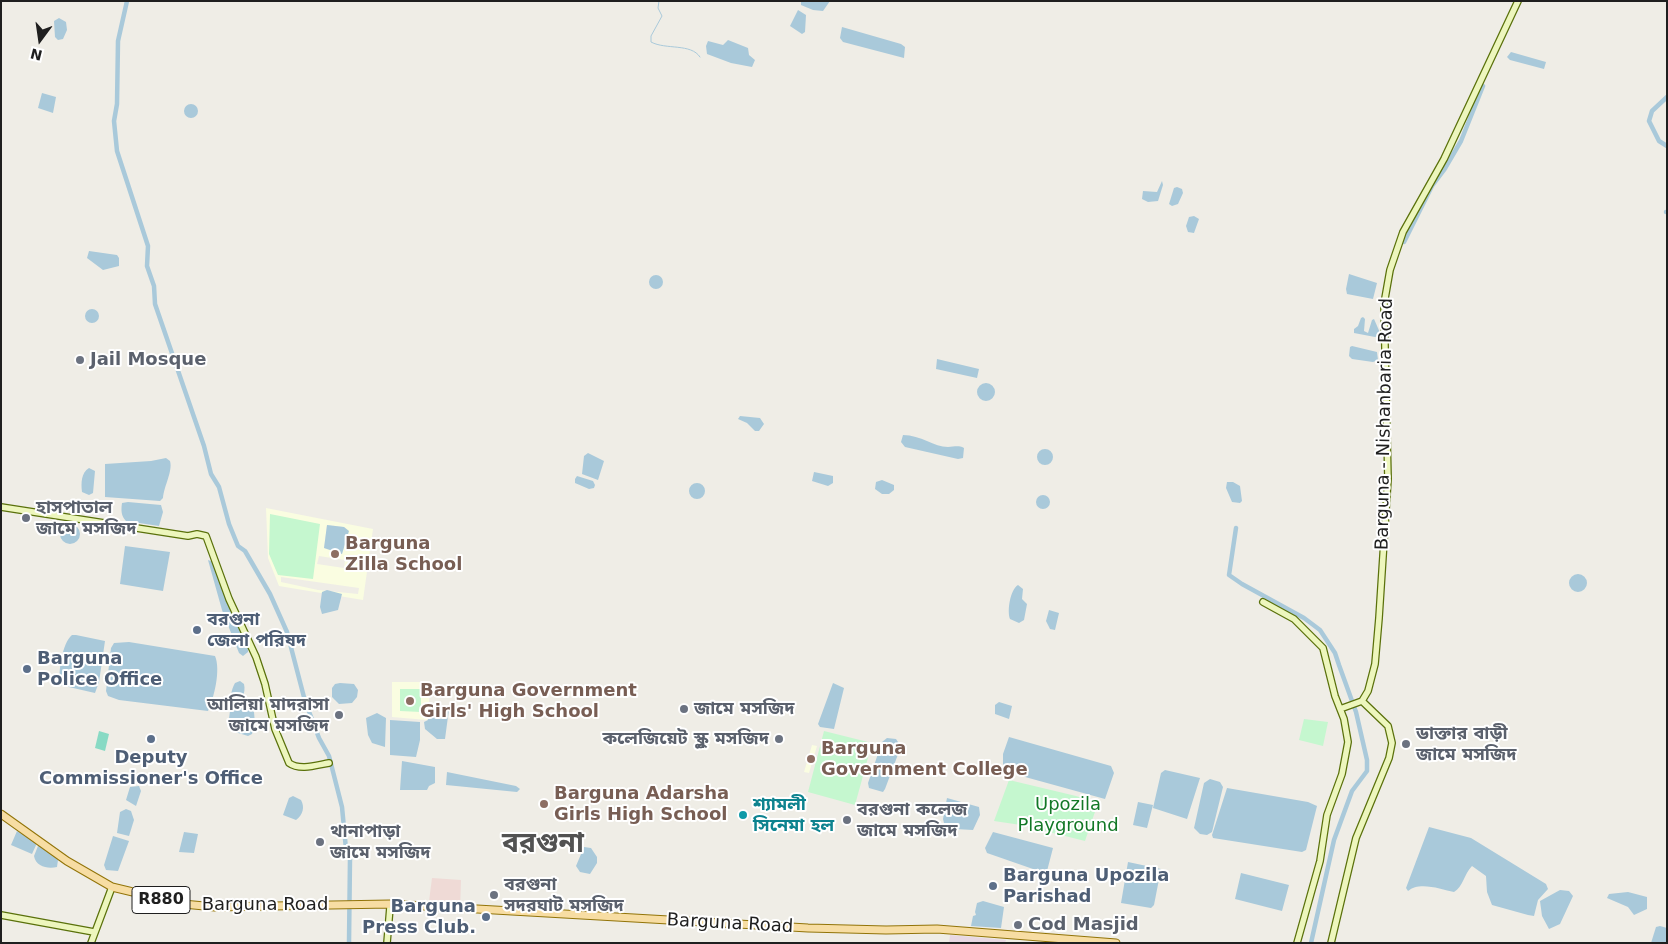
<!DOCTYPE html>
<meta charset="utf-8">
<style>
body{margin:0}
#map{position:relative;width:1668px;height:944px;overflow:hidden;background:#efede6;font-family:"DejaVu Sans",sans-serif}
canvas{display:block}
.frame{position:absolute;inset:0;border:2px solid #1f1f1f;pointer-events:none}
.north{position:absolute;left:15px;top:15px;width:50px;height:50px;-webkit-text-stroke:4px #fff;paint-order:stroke;rotate:194deg;font-size:14px;font-weight:700;line-height:20px;text-align:center;color:#1f1f1f}
.north::after{content:'';display:block;margin:auto;width:18px;height:22px;background:#1f1f1f;clip-path:polygon(50% 0,100% 100%,50% 72%,0 100%)}
</style>
<div id="map">
<canvas width="1668" height="944"></canvas>
<div class="frame"></div>
<div class="north">N</div>
</div>
<script>
const ctx = document.querySelector('canvas').getContext('2d');
ctx.lineJoin = 'round';
function fillPath(path, color) {
  ctx.fillStyle = color;
  ctx.fill(path, 'evenodd');
}
function trace(path, color, width, dash) {
  ctx.strokeStyle = color;
  ctx.lineWidth = width;
  ctx.lineCap = dash ? 'butt' : 'round';
  ctx.setLineDash(dash || []);
  ctx.stroke(path);
}
function write(font, color, halo, rows, align = 'center') {
  ctx.font = font + ' "DejaVu Sans","Noto Sans Bengali",sans-serif';
  ctx.lineWidth = 4;
  ctx.setLineDash([]);
  ctx.textBaseline = 'middle';
  ctx.strokeStyle = halo;
  ctx.fillStyle = color;
  for (const [text, x, y, turn = 0] of rows) {
    ctx.save();
    ctx.translate(x, y);
    ctx.rotate((+turn || 0) * Math.PI / 180);
    ctx.textAlign = isNaN(turn) ? turn : align;
    if (halo) ctx.strokeText(text, 0, 0);
    ctx.fillText(text, 0, 0);
    ctx.restore();
  }
}
fillPath(new Path2D(`
 M432 878 461 880 460 911 428 909Z`), '#efdad6');
fillPath(new Path2D(`
 M950 935 1006 940 1005 943H949Z`), '#e8d8e3');
fillPath(new Path2D(`
 M266 508 373 529 363 600 279 586 268 558ZM327 525 344 527 348 531 342 554 324 548ZM319 556 345 560 344 568 317 564ZM281 577 359 588 358 594 318 590 281 582Z
 M392 682H431L427 720 392 717Z
 M812 745 817 746 809 773 804 772Z`), '#fafde1');
fillPath(new Path2D(`
 M270 514 320 524 313 579 278 575 269 554Z
 M400 689H421V712L400 711Z
 M1304 719 1328 722 1323 746 1299 740Z
 M824 731 872 743 855 805 808 792Z
 M1009 780 1076 796 1098 803 1085 841 1021 825 994 821Z`), '#c5f7cf');
fillPath(new Path2D(`
 M99 731 109 734 105 751 95 748Z`), '#88dac4');
fillPath(new Path2D(`
 M801 1H830L823 11 813 10 801 5Z
 M798 10 806 15 805 32 802 34 790 26Z
 M59 18 66 22 67 30 63 39 58 40 55 37 54 21Z
 M842 27 901 44 905 47 904 58 843 42 840 38Z
 M728 40 748 48 749 55 755 60 752 67 731 63 707 54 706 46 708 41 723 45Z
 M1511 52 1546 62 1544 69 1510 60 1507 57Z
 M42 93 56 97 53 113 38 108Z
 M184 111a7 7 0 1 1 14 0a7 7 0 1 1-14 0Z
 M1162 181 1163 185 1158 201 1148 202 1142 199 1143 191 1157 192Z
 M1177 187 1182 189 1183 193 1178 204 1172 206 1169 204 1174 188Z
 M1194 216 1199 219 1194 233 1188 232 1186 226 1189 217Z
 M89 251 117 255 119 258V266L103 270 87 258Z
 M1349 274 1377 283 1373 299 1347 294 1346 289Z
 M649 282a7 7 0 1 1 14 0a7 7 0 1 1-14 0Z
 M85 316a7 7 0 1 1 14 0a7 7 0 1 1-14 0Z
 M1363 317 1365 319 1364 331 1368 333 1372 320 1374 319 1381 335 1375 337 1354 333V329L1358 326 1361 318Z
 M1352 346 1377 352 1378 360 1373 362 1352 359 1349 356 1350 347Z
 M937 359 979 369 977 378 936 369Z
 M977 392a9 9 0 1 1 18 0a9 9 0 1 1-18 0Z
 M740 416 760 418 764 424 759 431H755L747 423 738 419Z
 M903 435C921 435 934 447 948 447 954 447 958 445 964 448L963 458 958 459 905 447 901 442Z
 M1037 457a8 8 0 1 1 16 0a8 8 0 1 1-16 0Z
 M588 453 604 461 598 480 582 474 584 456Z
 M166 458 170 461C173 471 164 486 163 498L160 501 105 497V464L151 461Z
 M89 468 95 471 93 493 89 495 82 492C81 483 81 473 89 468Z
 M814 472 833 476V483L828 486 812 481Z
 M577 476 593 481 595 485 594 488 589 489 575 483V479Z
 M882 480 894 485V490L889 494H882L875 489 876 482Z
 M1227 482H1233L1240 486 1242 501 1240 503 1232 502 1226 488Z
 M689 491a8 8 0 1 1 16 0a8 8 0 1 1-16 0Z
 M1036 502a7 7 0 1 1 14 0a7 7 0 1 1-14 0Z
 M128 502 161 505 163 512 159 526 126 521C121 516 121 510 122 503Z
 M60 534a10 10 0 1 1 20 0a10 10 0 1 1-20 0Z
 M327 525 344 527 349 531 342 554 324 548Z
 M125 546 170 552 163 591 120 584Z
 M208 560 213 562 248 647V652L243 656 239 653 222 610Z
 M1569 583a9 9 0 1 1 18 0a9 9 0 1 1-18 0Z
 M1018 585 1023 589 1022 599 1027 604 1024 620 1019 623 1010 619C1007 611 1010 590 1018 585Z
 M327 590 342 594 338 610 322 614 320 607 322 592Z
 M1049 610 1059 613 1055 630 1050 629 1046 621Z
 M76 635 105 641 99 682 95 693 60 685C58 673 62 643 72 635Z
 M129 642 215 656C221 670 214 698 208 711L119 700 108 696 106 691 111 648 114 643Z
 M240 681 244 684C246 692 242 704 234 706 229 700 231 690 235 683Z
 M340 683 354 684 358 690 357 697 352 703 339 704 332 697V688L335 684Z
 M833 683 844 688 834 729 820 727 818 724Z
 M999 702 1012 706 1009 719 995 714V705Z
 M437 705 449 709 445 739H437L425 729 424 722 428 720 430 707Z
 M238 706H245L254 712 255 724 252 734 248 736 232 731 228 726 230 711Z
 M377 713 386 718 385 747 372 743 368 735 366 718Z
 M390 720 420 722V740L416 757 390 755Z
 M1009 737 1111 766 1114 773 1105 799 1007 772 1003 769V754Z
 M887 738 896 739 900 745V749L885 789 883 792 869 788 868 783 882 742Z
 M402 761 435 767V783L429 786 427 790H400Z
 M1165 770 1200 778 1187 819 1153 808 1161 773Z
 M447 772 516 786 520 789 517 792 446 785Z
 M1210 779 1220 782 1223 787 1212 832 1207 835 1200 834 1194 828 1204 783Z
 M139 786 141 791 136 806 126 800 130 787Z
 M1227 788 1308 802 1317 806 1306 850 1302 852 1213 838 1212 835Z
 M293 796 301 800C305 807 303 815 296 820L283 815 289 798Z
 M947 798 979 807 980 815 973 830 955 829 944 823 943 819Z
 M1138 802 1153 805 1147 828 1133 825Z
 M126 809 131 811 134 820 129 836 117 833 120 812Z
 M1429 827 1471 838 1546 884 1548 889 1538 900 1534 916 1528 915 1492 905 1487 892 1486 876 1472 866C1464 874 1463 887 1454 892 1441 889 1419 881 1408 891L1406 888Z
 M17 831 37 843 32 854 11 845Z
 M184 832 198 834 194 853 179 852Z
 M993 832 1053 848 1047 871 1033 869 987 853 985 848Z
 M113 836 129 841 118 871 106 870 104 865Z
 M38 846H42L58 860 57 867C48 869 36 867 34 856Z
 M584 847 591 848 597 857V863L590 874 580 872 576 866Z
 M1128 862 1161 869 1154 905 1151 908 1121 903Z
 M1241 873 1289 885 1282 911 1235 899Z
 M1560 890 1569 891 1573 896 1560 924 1549 929 1542 916 1540 901Z
 M1628 892 1647 897V909L1634 915 1628 907 1607 898 1609 894Z
 M983 901 1004 907 1001 928 971 926 973 916 976 915 975 912 977 903Z
 M1660 926 1667 928V943H1651L1656 927Z`), '#a9c9da');
trace(new Path2D(`
 M659 1 658 8 662 16 651 36V42C666 50 691 43 700 57`), '#a9c9da', 1);
trace(new Path2D(`
 M127 1 118 41 117 104 114 121 117 151 148 246 147 266 154 286 155 304 204 446 211 474 219 487 229 524 238 546 245 551 270 594 287 632 305 701 319 738 329 756 342 807 346 849 350 858 349 943
 M1667 97 1652 111 1649 121 1659 141 1667 146
 M1666 212H1667
 M1404 242 1432 186 1444 170 1461 141 1483 86
 M1236 528 1229 575 1242 584 1304 618 1320 630 1335 653 1339 665 1356 712 1367 760V771L1352 791 1334 840 1311 943`), '#a9c9da', 4.5);
const secondary = new Path2D(`
 M1 507 188 536 197 534 206 536 229 599 256 657 265 684 275 729 289 763C300 771 317 765 329 763
 M1263 602 1294 619 1323 648 1335 696 1344 719 1348 742 1342 774 1327 815 1320 861 1297 943
 M1340 709 1362 701
 M1 915 94 932
 M91 943 112 887
 M387 943 390 907
 M1331 943 1356 838 1389 758 1392 743 1388 726 1362 701 1368 691 1375 664 1379 618 1388 479 1384 304 1390 270 1403 232 1444 159 1518 1`);
const primary = new Path2D(`
 M1 814 67 861 112 887 183 904 215 907 390 904 808 928 886 930 937 929 1116 943`);
trace(secondary, '#5a710b', 8);
trace(primary, '#927408', 9);
trace(secondary, '#edf6bd', 5.5);
trace(primary, '#f7dda3', 7);
for (const [x, y, r, color] of [
 [80,360,5,"#6b7280"],
 [26,518,5,"#6b7280"],
 [335,554,5,"#8d6e63"],
 [197,630,5,"#5c6f8a"],
 [27,669,5,"#5c6f8a"],
 [410,701,5,"#8d6e63"],
 [684,709,5,"#6b7280"],
 [339,715,5,"#6b7280"],
 [151,739,5,"#5c6f8a"],
 [779,739,5,"#6b7280"],
 [1406,744,5,"#6b7280"],
 [811,759,5,"#8d6e63"],
 [544,804,5,"#8d6e63"],
 [743,815,5,"#0f9aa8"],
 [847,820,5,"#6b7280"],
 [320,842,5,"#6b7280"],
 [993,886,5,"#5c6f8a"],
 [494,895,5,"#6b7280"],
 [486,917,5,"#5c6f8a"],
 [1018,925,5,"#6b7280"]
]) {
  const dot = new Path2D();
  dot.arc(x, y, r, 0, 2 * Math.PI);
  ctx.fillStyle = color;
  ctx.fill(dot);
  trace(dot, '#fff', 2);
}
for (const [x, y, w] of [
 [161,900,58]
]) {
  const box = new Path2D();
  box.roundRect(x - w / 2, y - 13.5, w, 27, 4);
  ctx.fillStyle = '#fff';
  ctx.fill(box);
  trace(box, '#1f1f1f', 1);
}
write('bold 16px', '#1f1f1f', null, [
 ["R880",161,900]
]);
write('bold 18px', '#5b616d', '#fff', [
 ["Jail Mosque",90,360],
 ["হাসপাতাল",36,508],
 ["জামে মসজিদ",36,529],
 ["আলিয়া মাদরাসা",329,705,"right"],
 ["জামে মসজিদ",329,726,"right"],
 ["জামে মসজিদ",694,709],
 ["ডাক্তার বাড়ী",1416,734],
 ["জামে মসজিদ",1416,755],
 ["কলেজিয়েট স্কুল মসজিদ",769,739,"right"],
 ["বরগুনা কলেজ",857,810],
 ["জামে মসজিদ",857,831],
 ["থানাপাড়া",330,832],
 ["জামে মসজিদ",330,853],
 ["বরগুনা",504,885],
 ["সদরঘাট মসজিদ",504,906],
 ["Cod Masjid",1028,925]
], 'left');
write('18px', '#1f1f1f', '#fff', [
 ["Barguna - Nishanbaria Road",1385,424,-89],
 ["Barguna Road",265,905],
 ["Barguna Road",730,924,3]
]);
write('bold 18px', '#785e54', '#fff', [
 ["Barguna",345,544],
 ["Zilla School",345,565],
 ["Barguna Government",420,691],
 ["Girls' High School",420,712],
 ["Barguna",821,749],
 ["Government College",821,770],
 ["Barguna Adarsha",554,794],
 ["Girls High School",554,815]
], 'left');
write('bold 18px', '#4e5e75', '#fff', [
 ["বরগুনা",207,620],
 ["জেলা পরিষদ",207,641],
 ["Barguna",37,659],
 ["Police Office",37,680],
 ["Deputy",151,758,"center"],
 ["Commissioner's Office",151,779,"center"],
 ["Barguna Upozila",1003,876],
 ["Parishad",1003,897],
 ["Barguna",476,907,"right"],
 ["Press Club.",476,928,"right"]
], 'left');
write('bold 18px', '#0d838f', '#fff', [
 ["শ্যামলী",753,805],
 ["সিনেমা হল",753,826]
], 'left');
write('18px', '#127826', '#fff', [
 ["Upozila",1068,805],
 ["Playground",1068,826]
]);
write('bold 28px', '#525252', '#fff', [
 ["বরগুনা",543,845]
]);
</script>
